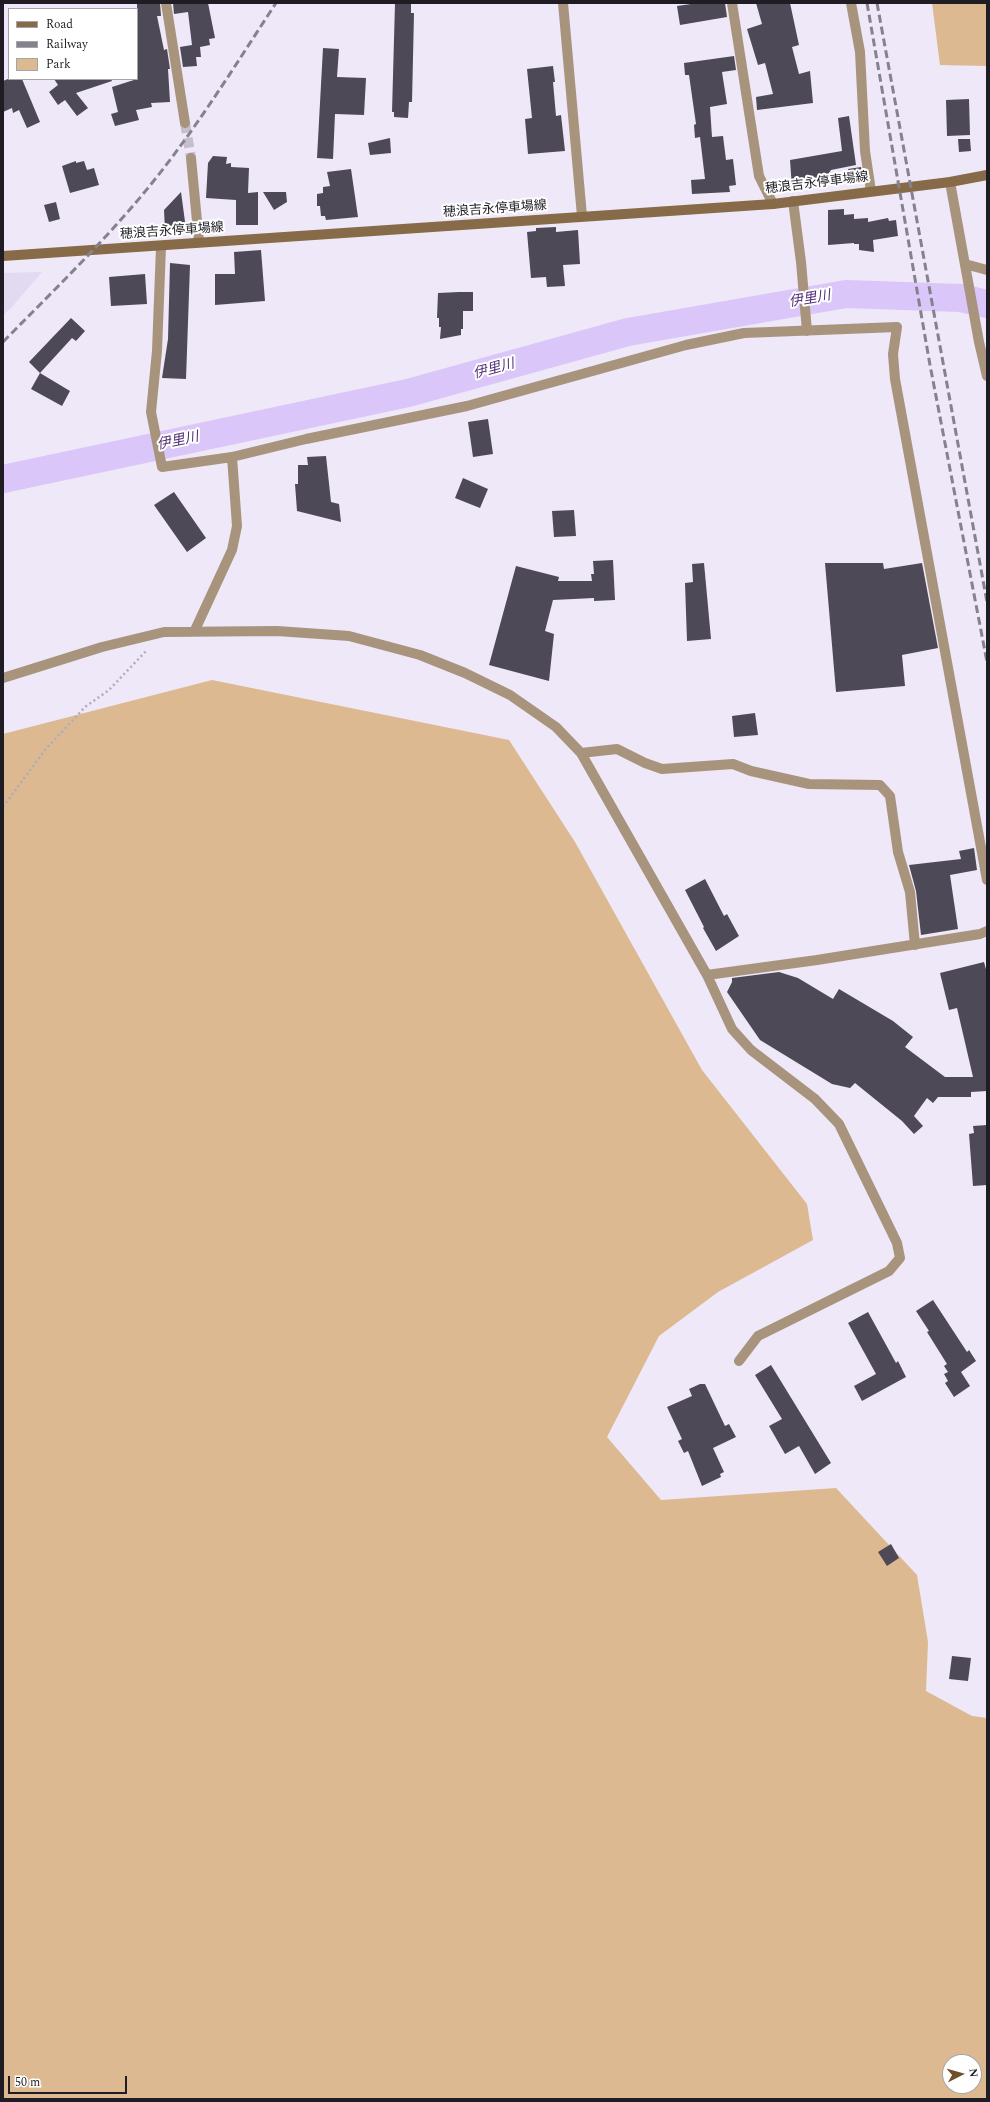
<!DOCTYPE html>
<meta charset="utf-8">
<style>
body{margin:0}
#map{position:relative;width:990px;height:2102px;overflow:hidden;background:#eee8f8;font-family:Spectral,serif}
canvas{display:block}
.frame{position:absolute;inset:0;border:4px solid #1f1d23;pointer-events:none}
.legend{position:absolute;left:8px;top:8px;width:130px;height:72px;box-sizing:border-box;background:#fff;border:1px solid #a5a5a7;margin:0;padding:5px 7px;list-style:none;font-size:12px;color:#1f1d23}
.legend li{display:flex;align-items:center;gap:8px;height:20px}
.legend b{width:20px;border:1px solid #a5a5a7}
.north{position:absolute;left:942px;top:2054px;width:40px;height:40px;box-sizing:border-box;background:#fff;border:1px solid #a5a5a7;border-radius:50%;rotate:84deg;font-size:11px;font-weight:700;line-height:16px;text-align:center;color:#1f1d23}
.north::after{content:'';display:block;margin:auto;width:14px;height:18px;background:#705026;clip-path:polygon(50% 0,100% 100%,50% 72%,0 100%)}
.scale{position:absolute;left:8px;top:2076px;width:119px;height:18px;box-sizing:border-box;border:2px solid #1f1d23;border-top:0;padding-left:5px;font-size:12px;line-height:14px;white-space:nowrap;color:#1f1d23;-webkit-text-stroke:3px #fff;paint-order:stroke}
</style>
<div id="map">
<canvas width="990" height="2102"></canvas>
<div class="frame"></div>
<ul class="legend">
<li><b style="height:5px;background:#876a48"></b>Road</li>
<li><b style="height:5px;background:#86828d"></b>Railway</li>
<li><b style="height:11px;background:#dcb990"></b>Park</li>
</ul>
<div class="north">N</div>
<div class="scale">50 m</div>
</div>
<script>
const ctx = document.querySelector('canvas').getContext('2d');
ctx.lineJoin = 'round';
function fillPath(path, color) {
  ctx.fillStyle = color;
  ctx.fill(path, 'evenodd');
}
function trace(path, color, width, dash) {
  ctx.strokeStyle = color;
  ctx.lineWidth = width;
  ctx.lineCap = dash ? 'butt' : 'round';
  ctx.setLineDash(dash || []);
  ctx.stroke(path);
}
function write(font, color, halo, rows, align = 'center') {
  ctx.font = font + ' Spectral,"Noto Sans JP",serif';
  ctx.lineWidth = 4;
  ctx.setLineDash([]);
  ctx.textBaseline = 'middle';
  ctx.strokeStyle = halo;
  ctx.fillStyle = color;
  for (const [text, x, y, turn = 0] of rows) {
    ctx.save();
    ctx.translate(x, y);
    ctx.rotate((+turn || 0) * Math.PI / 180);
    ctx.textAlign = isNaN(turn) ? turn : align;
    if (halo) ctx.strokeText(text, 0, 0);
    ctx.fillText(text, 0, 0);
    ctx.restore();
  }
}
fillPath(new Path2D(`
 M42 272 11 308 3 315V273Z`), '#e2daf1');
fillPath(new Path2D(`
 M932 3H987V66L940 65Z
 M212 680 509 740 575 842 702 1070 807 1204 813 1240 718 1292 659 1336 607 1437 661 1500 836 1488 917 1575 928 1642 926 1691 972 1716 987 1718V2099H3V734ZM950 2062H974V2086H950Z`), '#dcb990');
trace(new Path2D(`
 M3 479 408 393 628 332 846 294 961 298 987 304`), '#dac6f9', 28);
fillPath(new Path2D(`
 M137 3H160L161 16H157L164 50 167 49 170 69H168L170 102 151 103 152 107 136 110 139 120 115 126 111 114 118 112 112 87 137 79Z
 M173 3H208L215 38 209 39 210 45 200 47 201 57H196L197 66 183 67 180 47 192 45 188 12 174 14Z
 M395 3H411V13H414L412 102H409L408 118 394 117V112H392Z
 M698 3H725L727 17 680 25 677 6Z
 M756 3H790L799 45 792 47 799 74 810 71 813 103 757 110 756 97 773 94 765 63 758 65 747 29 762 24Z
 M323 48 339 49 337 77 366 78 364 115 335 114 333 159 317 158Z
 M734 56 736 70 722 72 727 104 710 107 712 137 723 136 726 160 733 159 736 185 729 186 730 192 692 194 691 180 705 179 700 137 695 138 694 125 696 124 689 75H685L684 63Z
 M553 66 555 82H553L556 116 561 115 565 151 528 154 525 119 532 118 527 69Z
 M8 79H22L40 122 27 128 19 110 13 113 12 108 3 112V81Z
 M54 79H111L112 81 76 93 88 108 77 116 65 100 58 105 49 92 58 85Z
 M969 99 970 135 947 136 946 100Z
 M849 116 856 165 831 170 826 177 815 178 816 185 792 188 790 160 842 151 838 118Z
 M390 138 391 153 370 155 368 143Z
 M958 139H970L971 151 959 152Z
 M213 156 227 157 226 164 231 163V167L249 168 248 193 258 192V225H236V200L206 198 208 163Z
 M76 161V163L84 161 87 170 94 168 99 185 70 193 62 166Z
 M861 167 863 179 851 181 848 169Z
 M351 169 358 217 326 220 325 216H321L320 206H317V194L323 193V187L330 186 327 172Z
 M181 192 186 229 165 231 164 210Z
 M263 192H286L287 202 274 210Z
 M56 202 60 219 49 222 44 205Z
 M844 209V215L854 214V219L868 218V222L888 218 889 221 896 220 898 236 873 240 874 252 859 250V244H854V243L828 245V210Z
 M556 227V232L578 230 580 264 563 265 565 286 547 287 546 277 531 278 527 232 536 231V228Z
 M261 250 265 301 215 305V274H235L234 252Z
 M170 263 190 265 186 379 162 378 168 339Z
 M145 274 147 304 111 306 109 277Z
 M459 292H473V311H463V329H461V335L440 339 441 327H439V318H437L438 293Z
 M71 318 85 331 76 341 72 338 40 373 29 362Z
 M40 373 70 391 62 406 31 389Z
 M488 419 493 454 473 457 468 422Z
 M326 456 331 502 339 504 341 522 297 511 295 484H298V465H308L307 457Z
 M463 478 488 489 480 508 455 498Z
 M174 492 206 538 187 552 154 505Z
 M574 510 576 536 554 537 552 511Z
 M613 560 615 600 594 601V598L553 600 545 631 554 634 549 681 489 665 516 566 559 577 558 581H592L591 574H594L593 561Z
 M704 563 711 639 687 641 685 583 693 582 692 564Z
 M825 563H883L884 569 922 563 938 648 902 655 905 686 836 692Z
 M755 713 758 735 734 737 732 716Z
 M974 848 977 870 950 875 958 929 921 935 916 891 909 865 961 859 959 851Z
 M705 879 724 916 727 914 739 936 716 951 703 928 704 927 685 890Z
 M984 962 987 973V1091L971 1092V1097H938L933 1103 927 1098 914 1116 923 1126 914 1134 902 1121 855 1083 850 1088 832 1084 760 1040 727 992 732 982V978L779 972 798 978 833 999 839 989 893 1021 913 1037 905 1047 945 1077H973L957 1008 949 1010 940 973Z
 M987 1125V1185L973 1186 969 1134 974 1133 973 1126Z
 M933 1300 967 1352 969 1350 976 1361 961 1372 970 1386 954 1397 945 1383 948 1381 944 1374 948 1372 944 1366 947 1364 927 1332 929 1331 916 1311Z
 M868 1312 896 1363 898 1361 906 1377 862 1401 854 1386 876 1374 848 1323Z
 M771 1365 831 1463 815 1474 799 1446 785 1454 769 1426 782 1419 755 1375Z
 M700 1384H705L725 1426 729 1424 736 1437 713 1448 724 1472 720 1474 721 1477 702 1486 688 1451 684 1453 678 1441 682 1439 667 1407 692 1396 689 1389Z
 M891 1544 899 1558 887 1566 878 1552Z
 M952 1656 971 1658 968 1681 949 1679Z`), '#4e4956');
trace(new Path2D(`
 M185 123 191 158`), '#c5bfcd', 10, [10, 5]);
trace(new Path2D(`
 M3 807 45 750 85 707 109 690 147 650`), '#b0abb8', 2.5, [2, 3]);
trace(new Path2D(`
 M166 3 185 123
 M563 3 582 216
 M732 3 759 176 773 204
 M851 3 860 52 865 151 871 191
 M191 158 199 242
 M950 182 979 342 987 376
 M793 201 801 262 807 331
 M161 247 157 351 151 412 162 467 232 457 306 439 467 406 686 345 744 333 897 327 893 354 895 379 987 880
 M965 264 987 270
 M195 630 232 550 237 526 232 457
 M3 678 102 647 164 632 277 631 349 636 420 655 465 673 510 695 556 727 581 753 707 975 732 1029 751 1050 815 1099 839 1124 897 1243 900 1258 889 1271 758 1336 739 1361
 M581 753 617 749 645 763 662 769 733 764 751 771 809 784 880 785 890 796 898 852 910 892 915 945
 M707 975 817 960 980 934 987 931`), '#a8947d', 10);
trace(new Path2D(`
 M3 256 773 204 950 182 987 175`), '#876a48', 10);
trace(new Path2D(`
 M867 3 930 365 987 662
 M877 3 987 602
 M3 342C54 290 107 239 152 183 198 126 236 64 276 3`), '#86828d', 3, [8, 4]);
write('13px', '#1f1d23', '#fff', [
 ["穂浪吉永停車場線",817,184,-7],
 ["穂浪吉永停車場線",495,210,-4],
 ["穂浪吉永停車場線",172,232,-4]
]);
write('italic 14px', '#512f77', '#fff', [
 ["伊里川",810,300,-10],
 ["伊里川",494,370,-15],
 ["伊里川",178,442,-12]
]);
</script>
